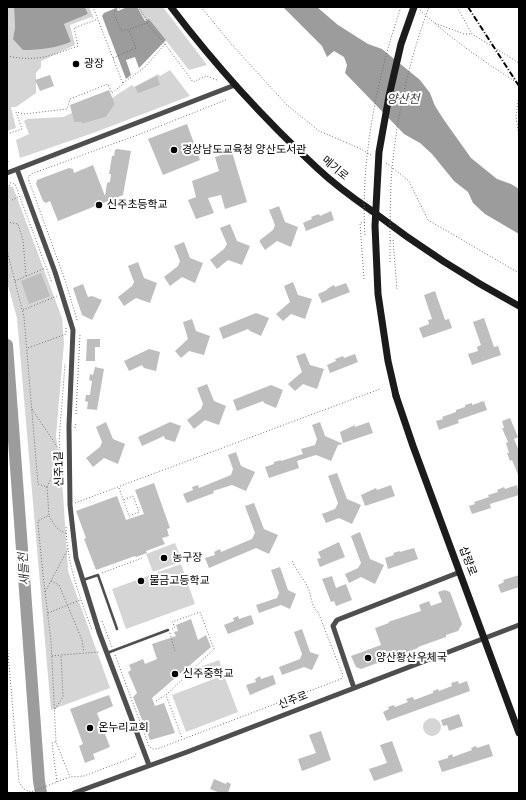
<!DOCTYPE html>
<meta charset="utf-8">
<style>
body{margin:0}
#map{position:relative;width:526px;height:800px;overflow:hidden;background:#fff;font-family:"Golos Text",sans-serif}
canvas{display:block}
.frame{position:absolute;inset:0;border:8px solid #000;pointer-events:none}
</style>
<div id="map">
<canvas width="526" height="800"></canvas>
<div class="frame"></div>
</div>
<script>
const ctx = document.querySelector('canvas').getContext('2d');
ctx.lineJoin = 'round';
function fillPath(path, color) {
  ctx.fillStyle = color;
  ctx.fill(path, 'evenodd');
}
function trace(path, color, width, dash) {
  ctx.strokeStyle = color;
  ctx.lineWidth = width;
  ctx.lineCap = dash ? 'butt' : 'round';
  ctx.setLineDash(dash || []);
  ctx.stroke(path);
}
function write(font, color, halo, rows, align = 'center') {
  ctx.font = font + ' "Golos Text","Noto Sans KR",sans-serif';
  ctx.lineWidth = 4;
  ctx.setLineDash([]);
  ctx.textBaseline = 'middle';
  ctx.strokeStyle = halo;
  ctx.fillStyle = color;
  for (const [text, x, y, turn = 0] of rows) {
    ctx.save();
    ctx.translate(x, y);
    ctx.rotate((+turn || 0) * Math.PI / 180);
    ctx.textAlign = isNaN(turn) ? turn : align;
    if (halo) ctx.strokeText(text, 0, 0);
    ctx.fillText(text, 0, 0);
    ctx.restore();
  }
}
fillPath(new Path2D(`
 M7 7H14L15 27 13 39 71 43 64 24 88 14 85 7H89L94 19 91 17 70 25 75 45 41 61V67L36 73V93L16 107H11L16 128 7 131Z
 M137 7H163L207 65 189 70 149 19 146 21Z
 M170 70 190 96 93 133 20 158 16 140 29 134 24 121 27 119 63 117 72 113 74 122H81L82 124 106 117 115 104 112 98 132 85 134 87 158 74 160 76Z
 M7 186 13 187 62 318 64 343 56 436 63 493 68 571 110 688 51 710 17 318 7 282Z
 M175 543 182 561 153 572 146 554Z
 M181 564 195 604 126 629 112 589Z
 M219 660 223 672 204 679 200 667Z
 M224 675 238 712 186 732 172 695Z
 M423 727a9 9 0 1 1 18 0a9 9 0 1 1-18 0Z`), '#d5d5d5');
fillPath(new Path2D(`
 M14 7H85L88 14 64 24 71 42C55 48 40 50 23 50L13 39 15 27Z
 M127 7H137L145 21 149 19 166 40 139 68 135 57 126 60 131 75 126 79 102 16 104 13 116 8 118 11Z
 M283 7H317L338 25 368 44 382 49 420 80 430 93 435 106 444 120 471 158 497 179 511 184 519 189V234L485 214 473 203 468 192 454 181 432 154 420 143 404 134 345 73 347 65 344 57 334 51 327 57 322 46Z`), '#9c9c9c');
trace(new Path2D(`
 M7 345 39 781 41 793`), '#9c9c9c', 12);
fillPath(new Path2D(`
 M50 75 54 86 40 91 35 80Z
 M157 76 160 85 138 93 135 87Z
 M109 90 115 104 106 117 82 124 81 122H74L70 105Z
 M187 124 200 160 163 175 148 139Z
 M117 149 131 151 123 195 58 221 50 201 46 203 43 201 36 184 37 180 69 168 73 169 74 173 93 165 105 196 107 183 110 182 111 174H109L112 156H114L115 150Z
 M232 152 247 202 225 209 221 195 208 198 214 213 196 219 188 200 196 197 192 181 219 171 215 157Z
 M279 206 285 222 298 227 291 247 277 241 265 250 260 242V240L273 230 275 225 269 210Z
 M331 211 334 220 306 231 303 223 312 219 311 217 319 214 320 216Z
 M230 224 237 241 250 246 242 265 228 260 217 269 210 260 224 249 227 244 220 228Z
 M184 242 190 258 203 263 195 283 182 277 170 286 164 277 178 266 180 261 174 246Z
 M138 262 144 278 157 283 150 303 136 298 124 306 118 297 132 286 134 282 128 266Z
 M41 273 50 296 29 304 21 281Z
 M293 282 298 295 312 299 305 319 291 314 283 321 276 314 290 302 284 286Z
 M346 283 350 292 322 303 318 294 327 290V289L334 285 335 287Z
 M83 284 88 297 92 296 102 300 92 320 82 315 73 288Z
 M435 291 445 320 449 319 452 328 423 338 419 328 429 324 428 320 432 319 424 295Z
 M256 313 269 318 261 336 250 331 248 329 223 339 219 328Z
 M484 318 494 347 498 346 501 355 472 365 468 354 478 351 477 347 481 345 473 322Z
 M192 319 196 331 210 336 204 355 189 351 181 358 175 351 188 339 183 322Z
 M87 339H100V347H95V361H86Z
 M149 349 160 352 156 371 144 368 142 365 129 371 124 361Z
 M305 353 310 365 324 369 317 389 303 384 295 391 288 384 302 372 296 356Z
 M355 354 358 362 330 373 327 365 336 361 335 359 343 356 344 358Z
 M95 367 104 369 97 410 87 409 88 402 85 401 86 395H90L92 381 89 380 90 374 93 375Z
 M207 384 214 401 226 406 219 425 205 420 194 429 187 420 201 409 203 404 197 388Z
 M271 385 283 390 276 408 264 403 263 401 237 411 233 400Z
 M484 401 487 410 458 420 459 423 439 430 436 421 443 419 442 417 456 412V410L465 407V405L472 403V405Z
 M510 418 518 437 514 439 519 451V477L512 460 510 461 507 453H509L506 443 508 442 502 428H504L502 421Z
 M106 422 113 439 125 444 118 464 104 458 93 467 86 458 100 447 102 442 96 427Z
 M170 422 181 426 175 442 165 439 164 436 142 446 138 437Z
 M320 422 325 436 343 444 338 445 331 461 316 455 297 461 299 468 269 478 265 467 274 464V462L281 460V461L303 454 301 449 315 445 317 439 312 425Z
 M369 422 373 433 343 443 340 432 355 425V427Z
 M236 452 241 466 255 472 246 491 232 485 213 491 214 493 187 503 183 494 193 490 192 487 198 485 199 488 231 475 233 469 228 455Z
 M337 473 347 499 361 505 352 524 339 518 326 523 322 514 335 509 338 503 328 476Z
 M154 483 170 528 167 529 169 536 162 538 165 544 146 551 147 553 136 557 135 556 96 570 84 539 86 538 76 511 117 496 126 520 144 514 135 490Z
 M391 485 395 496 365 506 361 495 376 488 377 490Z
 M517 485 519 495 490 504 491 508 472 514 469 506 475 504 474 502 489 497 488 495 498 492 497 490 504 487 505 489Z
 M254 503 264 529 278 535 269 554 256 548 209 568 205 558 215 555 214 552 220 549 221 552 252 539 255 533 245 506Z
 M360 532 370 559 384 565 375 584 361 577 349 583 345 574 358 568 361 563 351 536Z
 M339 542 345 557 320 567 317 559 321 558 318 552Z
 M414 548 418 559 388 569 385 558 394 555 393 553 400 551V552Z
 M280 567 288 590 296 594 290 609 281 605 259 613 256 605 277 598 279 593 271 570Z
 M519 575V587L501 593 498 585 504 582 503 580Z
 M332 576 336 588 346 584 352 600 336 606 334 601 331 602 322 579Z
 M445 590 450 592 462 624 458 631 446 635V637L418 647V648L361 669 356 667 351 656 381 645 375 628 389 623 388 622 421 611 419 605 429 601 431 606 442 602 438 592Z
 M251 615 254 624 228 634 224 625 234 621 233 618 238 616 239 619Z
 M191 619 198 640 206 635 211 647 152 698 155 706 164 703 175 733 150 740 133 697 137 693 128 672 131 670 129 665 143 659 145 664 157 659 152 644 176 636 174 632 178 631 176 625Z
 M302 629 310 652 319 655 312 670 304 667 282 675 279 667 300 659 302 654 294 632Z
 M273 675 276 684 250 695 246 685 256 682 255 679 260 676 261 679Z
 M458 681 459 684 467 681 470 691 387 721 383 712 389 709 388 707 394 705 395 707 408 702 406 699 413 697 414 700 433 693V691L438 689 439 691 452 686 451 683Z
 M109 695 113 706 97 713 110 747 93 754 95 759 85 763 79 746 83 744 70 709Z
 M459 714 463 726 449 731 447 725 443 726 441 720Z
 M321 731 331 760 302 771 298 759 316 753 309 735Z
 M392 741 403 771 374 781 369 769 387 763 380 745Z
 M489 744 493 756 442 772 438 761 448 758V756L452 754 453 757 472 750 471 748 476 746 477 748Z
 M214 779 226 784 227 782 231 784 228 793H220L210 789Z`), '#bebebe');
trace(new Path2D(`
 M114 7 117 9 123 7
 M201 7 233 46 287 105 319 131 359 148 371 155
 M457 7 472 34 519 63
 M420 10C451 39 483 61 519 84
 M435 23 464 34H471
 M130 29 147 23V20L138 7
 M165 44 193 82 206 76 217 80
 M7 56C38 62 50 56 78 46L74 28 98 19
 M113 58 136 48 129 30H121L114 14 115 9
 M123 83 145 67 165 44 147 23
 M519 94 516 117 519 138
 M7 134 22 129 16 112 24 114 67 109 70 99 108 84 112 93 123 84 93 7
 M7 155 8 163
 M386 163 394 169 409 181 428 220 519 273
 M7 182 15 184 52 283
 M7 188 11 184
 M12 200 18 197
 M7 222 18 224 23 240 26 276
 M390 241 393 240 397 290
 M7 250 24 317 38 484 47 487 49 515 38 521V524L43 575 51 641 56 742
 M364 279 360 223 365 222
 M15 281 45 268
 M23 310 57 296
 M77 320 65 280 28 178 31 174 140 134 228 99
 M66 328V334
 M28 348 66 334
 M32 409 60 451
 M76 414 80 335
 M75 428 76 423
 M63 478 59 441 65 364
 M47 487C51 479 53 471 62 469
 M119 488 129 516 139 512 133 496 123 500
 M75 503 380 389
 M49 516C54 524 56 530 66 533
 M66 527C67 563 79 596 92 630
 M102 573 142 558
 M51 581 59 585 82 640 84 652
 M45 592 68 549
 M48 613 80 600
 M102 621 112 647
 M172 629 175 627 172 622 200 612 214 649 166 695 182 738
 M170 633 175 651
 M7 641 19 782 24 789 31 792 70 777 84 776 134 757 137 752
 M115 655 149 746 152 749H157L341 679 343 675 342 673 318 612C311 606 312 597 308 588 304 578 296 572 292 560
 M52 656 61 655
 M191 672 194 677
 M156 701 166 695
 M55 709 63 697 61 655 99 652
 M57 782 52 743 56 742 70 777`), '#707070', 1, [1, 2]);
trace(new Path2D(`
 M83 580 98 575 117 629
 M107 653 168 630`), '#4e4e4e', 2.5);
trace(new Path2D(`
 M17 169 55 272 73 330 69 426 70 505 76 558 99 632 149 765
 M7 173 235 85
 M354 688 333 626 337 620 460 572
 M74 793 187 752 519 625`), '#4e4e4e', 5);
trace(new Path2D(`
 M171 7C215 65 264 119 317 168 334 184 353 198 372 211 419 247 467 278 519 306
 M396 396 413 446 519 733`), '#1b1b1b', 7);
trace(new Path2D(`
 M468 7 519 86`), '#000', 2, [6, 2, 1, 2]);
trace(new Path2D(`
 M365 235C360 162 377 76 401 7
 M390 262C390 236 390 209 391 183 395 123 408 63 429 7`), '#707070', 1, [1, 2]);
trace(new Path2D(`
 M396 396 388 361 378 294 375 226 379 152 389 96 401 44 414 7`), '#1b1b1b', 7);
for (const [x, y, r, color] of [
 [76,64,4,"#000"],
 [174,150,4,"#000"],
 [99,205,4,"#000"],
 [164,558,4,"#000"],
 [141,581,4,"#000"],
 [368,658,4,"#000"],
 [175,674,4,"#000"],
 [90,728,4,"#000"]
]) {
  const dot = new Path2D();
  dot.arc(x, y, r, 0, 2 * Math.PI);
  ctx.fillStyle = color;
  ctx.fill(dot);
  trace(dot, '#fff', 1.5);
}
write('11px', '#000', '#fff', [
 ["광장",84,64],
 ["경상남도교육청 양산도서관",182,150],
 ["신주초등학교",107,205],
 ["농구장",172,558],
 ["물금고등학교",149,581],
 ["양산황산우체국",376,658],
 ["신주중학교",183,674],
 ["온누리교회",98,728]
], 'left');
write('11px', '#000', '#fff', [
 ["메기로",335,168,40],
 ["신주1길",59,469,-91],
 ["삽량로",468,561,69],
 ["신주로",293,700,-21]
]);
write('italic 12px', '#3d3d3d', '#fff', [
 ["양산천",403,99],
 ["새들천",24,569,-94]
]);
</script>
